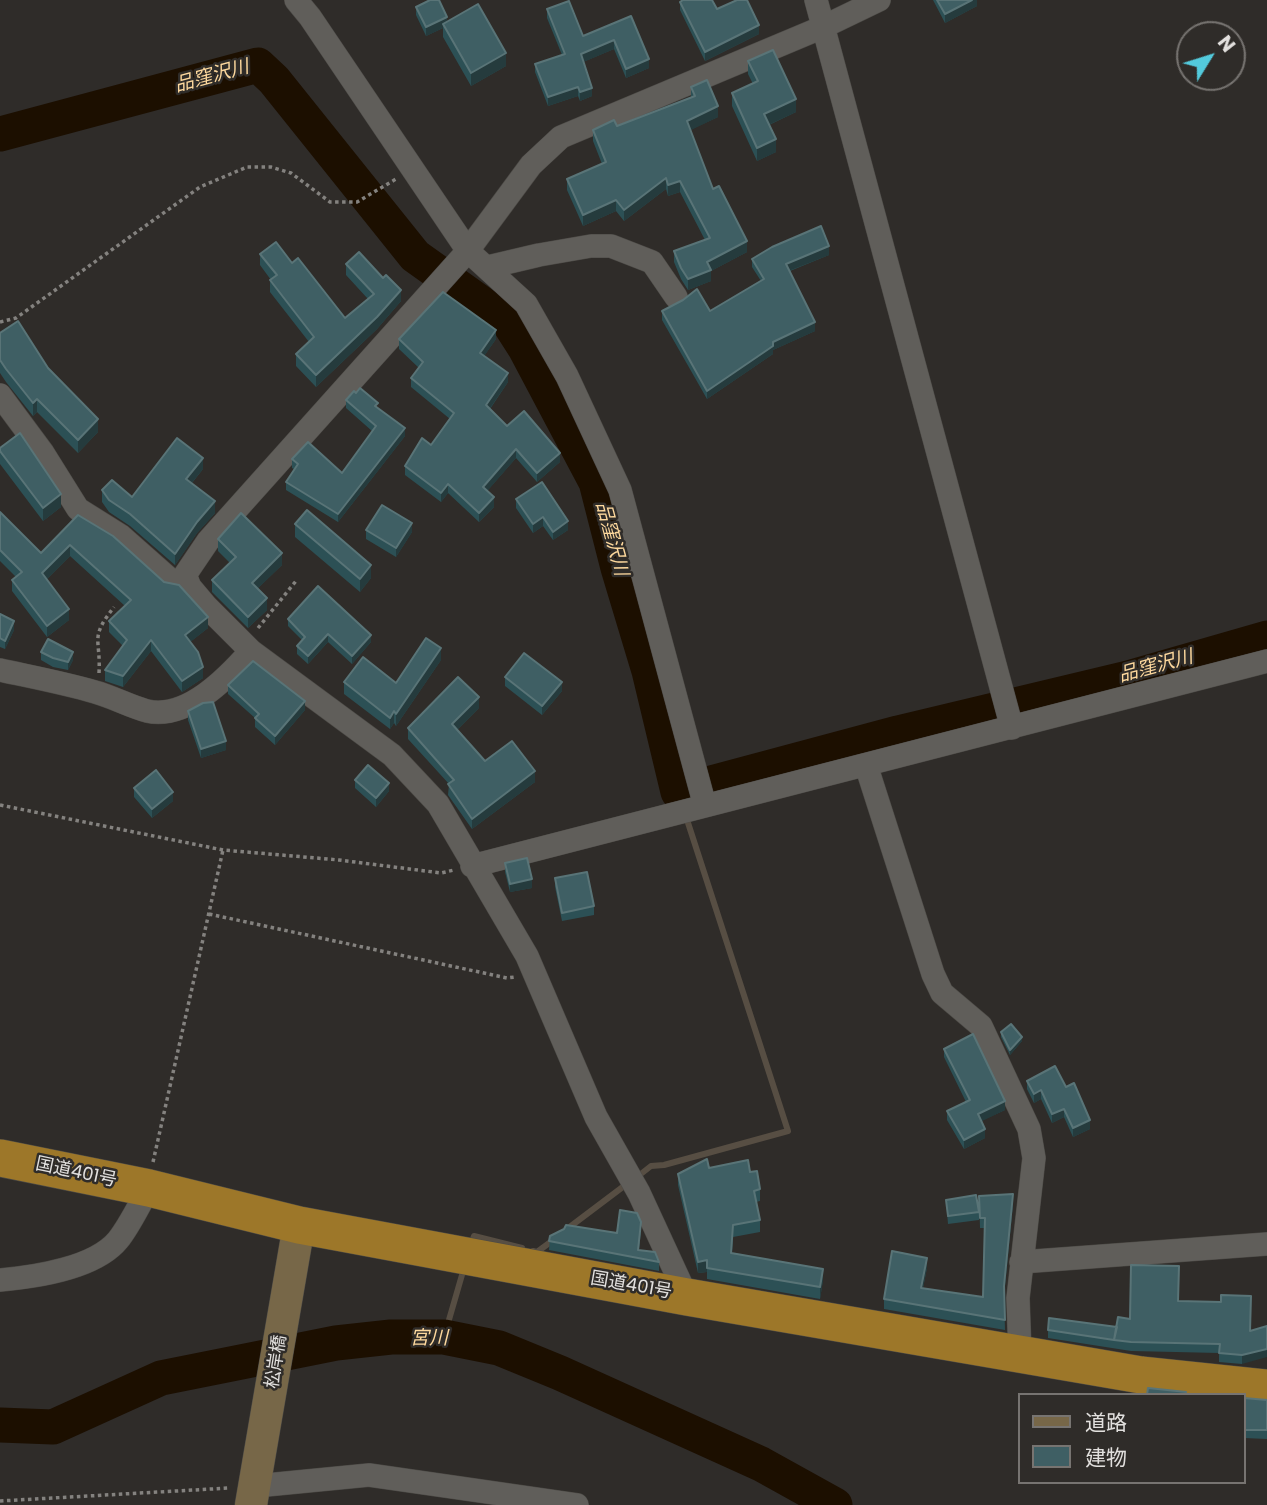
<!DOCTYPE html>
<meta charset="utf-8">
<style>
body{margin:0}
#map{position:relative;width:1267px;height:1505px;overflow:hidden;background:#2f2c29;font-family:Poppins,"Noto Sans JP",sans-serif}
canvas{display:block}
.legend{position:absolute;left:1018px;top:1393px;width:228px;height:91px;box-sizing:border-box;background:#2f2c29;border:2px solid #777471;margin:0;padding:9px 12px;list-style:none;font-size:21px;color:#e2e0de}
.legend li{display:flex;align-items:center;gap:14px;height:35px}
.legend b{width:35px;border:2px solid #777471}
.north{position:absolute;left:1176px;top:21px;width:70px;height:70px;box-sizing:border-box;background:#2f2c29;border:2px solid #777471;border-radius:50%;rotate:52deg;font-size:19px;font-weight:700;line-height:28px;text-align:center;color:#e2e0de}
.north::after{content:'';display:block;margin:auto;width:24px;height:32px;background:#53cadc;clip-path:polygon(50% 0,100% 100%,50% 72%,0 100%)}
</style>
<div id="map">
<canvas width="1267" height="1505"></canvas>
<ul class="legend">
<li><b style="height:9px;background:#776748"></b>道路</li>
<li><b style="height:19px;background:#3f5f64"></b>建物</li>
</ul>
<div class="north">N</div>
</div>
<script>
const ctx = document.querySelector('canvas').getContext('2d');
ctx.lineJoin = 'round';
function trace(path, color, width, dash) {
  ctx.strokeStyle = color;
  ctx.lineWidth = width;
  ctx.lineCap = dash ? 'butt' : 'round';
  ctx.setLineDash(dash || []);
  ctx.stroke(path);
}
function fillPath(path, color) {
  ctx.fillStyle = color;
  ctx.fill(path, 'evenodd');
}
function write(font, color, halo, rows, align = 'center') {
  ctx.font = font + ' Poppins,"Noto Sans JP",sans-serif';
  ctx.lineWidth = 5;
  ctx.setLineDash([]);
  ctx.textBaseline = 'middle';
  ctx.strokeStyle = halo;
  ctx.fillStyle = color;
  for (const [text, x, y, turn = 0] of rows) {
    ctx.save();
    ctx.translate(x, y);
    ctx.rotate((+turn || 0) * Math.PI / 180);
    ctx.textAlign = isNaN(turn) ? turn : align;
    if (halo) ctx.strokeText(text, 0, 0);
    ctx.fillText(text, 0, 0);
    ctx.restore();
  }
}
trace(new Path2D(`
 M637 1177 651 1166 664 1165 788 1131 678 792
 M567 1229 628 1183
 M471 1244 474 1236 522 1248
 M533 1251 537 1252 556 1238
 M444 1337 464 1268`), '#574e43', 6);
trace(new Path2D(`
 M0 134 258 65 274 80 415 256 509 323 525 348 596 482 618 568 649 671 678 792 898 733 1128 678 1267 638
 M0 1425 53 1427 161 1378 336 1343 391 1337H444L499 1348 560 1373 761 1464 835 1505`), '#1c0f00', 35);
const minor = new Path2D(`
 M296 0 310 17 468 251 526 304 567 376 620 490 705 806
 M816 0 1012 728
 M488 267 539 255 591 246H611L652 262 676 297
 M0 395 43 453 78 509 121 536 173 582H188
 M0 670C32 677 64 683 95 692 113 697 129 706 147 711 187 720 227 678 251 651
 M866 765 933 974 942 993 981 1026 1029 1129 1034 1158 1018 1298 1020 1355
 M472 866 1267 661
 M1021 1262 1267 1244
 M0 1280C35 1277 95 1268 118 1240 130 1225 139 1205 149 1188
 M687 1297 639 1193 596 1117 527 956 438 804 392 755 251 651 206 606 190 587 185 575 208 541 466 253 531 165 561 137 823 27 879 0
 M256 1486 369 1475 577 1505`);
const secondary = new Path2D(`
 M251 1505 299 1225`);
const trunk = new Path2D(`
 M0 1158 149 1188 299 1225 687 1297 1141 1375 1267 1388`);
trace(minor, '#4c4a46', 24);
trace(secondary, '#4c4a46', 33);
trace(trunk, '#4c4a46', 38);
trace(new Path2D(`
 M0 322 16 318 200 187 247 167H271L291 173 330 202H357L396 179
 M258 628 296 581
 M99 673C101 638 89 639 114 607
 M0 805 223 850 339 860 441 873 454 870
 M209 914 507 978 515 977
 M153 1162 223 850
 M0 1501 229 1488`), '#84827f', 3.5, [3.5, 3.5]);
trace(minor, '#605e5a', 23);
trace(secondary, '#776748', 32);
trace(trunk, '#9d7729', 37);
fillPath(new Path2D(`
 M933 0H977V6L945 23Z
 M680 2 717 9 759 34 705 61 680 10Z
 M416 7 447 22 506 66 471 86 443 37V28L426 36 416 15Z
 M547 9 583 36 631 16 649 68 626 78 614 49 583 62 592 96 580 101 578 96 548 106 535 72V64L562 55 547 18Z
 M748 61 796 112 769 125 776 152 757 161 732 106V93L753 84 748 74Z
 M691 87 718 117 690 130 713 189 747 252 711 271V281L688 290 681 279 674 262V251L705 240 680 192 668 196 666 189 624 221 616 211 583 226 567 190V179L602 164 593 141V130L617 126 691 98Z
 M260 254 292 263 345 318 368 299 346 275V264L401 301 377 329 316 387 296 366V354L309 342 270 292V280H271L260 265Z
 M829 255 790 271 815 331 773 350V354L707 399 662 320V311H710L761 281 752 267V259Z
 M0 333 48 368 98 432 78 453 37 412 33 416 6 382 0 373Z
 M399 339H496L484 356 508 382 490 409 507 426 560 462 537 482 516 458 487 491 494 507 479 522 448 493 441 502 405 475V466L431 445 450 419 411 387V378L419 368 399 349Z
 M346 400 378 408 405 436 338 522 286 490V482L294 469 292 468V459L342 473 372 431 346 408Z
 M0 448 61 507 43 521 0 464Z
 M203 469 192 483 215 513 197 533 175 565 130 526 109 512 102 502V490L132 497Z
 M516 499 568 530 553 540 543 526 533 533 516 508Z
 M0 512 41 553 78 515 208 628 190 642 203 678 182 692 151 651 123 687 105 681V670L123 646 109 632V621L125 606 70 556 46 580 69 620 47 637 12 591V580L16 577 0 561Z
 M295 524 371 578 360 592 295 537Z
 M366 530 412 532 396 557 366 539Z
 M218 539 282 565 258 588 267 610 248 628 212 592V580L230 563 218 551Z
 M0 614 14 630 5 649 0 647Z
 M288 619 371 642 352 664 328 642 308 664 297 654V646L302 640 288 626Z
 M41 652 73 660 68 670 53 667 41 660Z
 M441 660 396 726 394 723 390 729 344 694V682L396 683Z
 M505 677 562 691 542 715 505 686Z
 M228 685 305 710 275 745 255 727V718L228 694Z
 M479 708 457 730 485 761 535 782 472 829 448 795 449 784 408 739V728Z
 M188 711 226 750 201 758 188 720Z
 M355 780 389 791 376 807 355 788Z
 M134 788 173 801 152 818 134 797Z
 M505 863 532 888 510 892 505 872Z
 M555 878 594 906V915L562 921 555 887Z
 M1001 1032 1022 1041 1010 1055 1001 1037Z
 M944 1049 1005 1110 981 1121 985 1138 964 1149 947 1120V1111L966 1102 944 1057Z
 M1027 1081 1066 1087 1090 1129 1073 1137 1064 1117 1052 1123 1041 1099 1034 1103 1027 1089Z
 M709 1168 750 1172 760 1189V1201L756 1202 760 1220V1232L733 1237 732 1253 823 1280 820 1299 707 1279V1272L698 1273 678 1185V1174Z
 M979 1196 1013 1204 1004 1294 1005 1330 884 1309V1299L927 1268 923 1288 983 1297 985 1228H980Z
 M946 1200 979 1212V1220L948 1224Z
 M641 1231 639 1250 659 1262V1271L549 1250 550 1236Z
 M1251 1296 1242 1364 1219 1362V1353L1131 1351 1048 1338V1330L1117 1327 1130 1319 1178 1301 1221 1302Z
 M1244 1398 1267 1400V1439L1244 1438Z`), '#2c5055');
fillPath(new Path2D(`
 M972 0H977V6L945 23V14Z
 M447 17V25L443 24V28L426 36V27Z
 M759 25V34L705 61V52Z
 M614 40V49L581 63V54Z
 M506 53V66L471 86V73Z
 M649 59V68L626 78V69Z
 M578 87V96L548 106V97Z
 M592 88V96L580 101V92Z
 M796 99V112L764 127V114Z
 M718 106V117L687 132V121Z
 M776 139V152L757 161V148Z
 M666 178V189L624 221V210Z
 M680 181V192L668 196V185Z
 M616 200V211L583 226V215Z
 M747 241V252L711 271V281L688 290V279L707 262Z
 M829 246V255L786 272V264Z
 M401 290V301L377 329 316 387V375Z
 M815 322V331L773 350V354L707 399V391L773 342Z
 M496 330V339L480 362V353Z
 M508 373V382L486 414V405Z
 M37 399V412L33 416V403Z
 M98 419V432L78 453V440Z
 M405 428V436L338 522V514Z
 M516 449V458L483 496V487Z
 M560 453V462L537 482V473Z
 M203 458V469L186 490V479Z
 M448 484V493L441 502V493Z
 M61 494V507L43 521V508Z
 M494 497V507L479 522V513Z
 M215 501V513L197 533 175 565V554L197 522Z
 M543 517V526L533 533V524Z
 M568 521V530L553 540V532Z
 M412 523V532L396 557V548Z
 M70 545V556L42 584V573Z
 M282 553V565L252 594V583Z
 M371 565V578L360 592V579Z
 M267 598V610L248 628V617Z
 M69 609V620L47 637V626Z
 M208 617V628L185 646V635Z
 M14 621V630L5 649V641Z
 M328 634V642L308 664V656Z
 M371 635V642L352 664V656Z
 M151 640V651L123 687V676Z
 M441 648V660L396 726V714Z
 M73 652V660L68 670V662Z
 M203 667V678L182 692V681Z
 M562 682V691L542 715V706Z
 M479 697V708L452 735V724Z
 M305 701V710L275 745V736Z
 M394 711V723L390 729V718Z
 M226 741V750L201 758V749Z
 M535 771V782L472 829V819Z
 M389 783V791L376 807V798Z
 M173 792V801L152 818V809Z
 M532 879V888L510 892V884Z
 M1022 1037V1041L1010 1055V1050Z
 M1041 1090V1099L1034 1103V1094Z
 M1005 1101V1110L978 1123V1114Z
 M1064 1109V1117L1052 1123V1114Z
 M1090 1120V1129L1073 1137V1128Z
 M985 1129V1138L964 1149V1140Z
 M1013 1194V1204L1004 1297V1286Z
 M927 1258V1268L921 1298V1288Z
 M707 1260V1272L698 1273V1262Z
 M823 1269V1280L820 1299V1287Z
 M1267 1349V1357L1242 1364V1355Z`), '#253b3d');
const building = new Path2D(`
 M430 0H439L447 17 426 27 416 7Z
 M683 0H712L717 9 737 0H747L759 25 705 52 680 2Z
 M937 0H972L945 14Z
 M569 1 583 36 631 16 649 59 626 69 614 40 581 54 592 88 580 92 578 87 548 97 535 64 565 54 547 9Z
 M478 4 506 53 471 73 443 24Z
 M773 50 796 99 764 114 776 139 757 148 732 93 758 81 748 61Z
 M707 80 718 106 687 121 713 189 719 186 747 241 707 262 711 270 688 279 681 268 674 251 710 238 680 181 668 185 666 178 624 210 616 200 583 215 567 179 606 162 593 130 614 120 617 126 695 96 691 87Z
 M821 226 829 246 786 264 815 322 773 342V346L707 391 662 311 683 300 697 289 710 311 764 279 752 259 772 247Z
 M276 242 292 263 298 258 345 318 374 294 346 264 359 252 383 278 386 275 401 290 377 317 316 375 296 354 314 337 270 280 277 275 260 254Z
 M443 292 496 330 480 353 508 373 486 405 507 426 524 411 560 453 537 473 516 449 483 487 494 497 479 513 448 484 441 493 405 466 422 438 431 445 454 413 411 378 423 362 399 339Z
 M18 321 48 368 98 419 78 440 37 399 33 403 6 369 0 360V333Z
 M360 388 378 403 375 406 405 428 338 514 286 482 298 464 292 459 308 442 342 473 376 426 346 400 354 391 356 393Z
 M20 433 61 494 43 508 0 451V448Z
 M177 438 203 458 186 479 215 501 197 522 175 554 130 514 109 500 102 490 112 480 132 497Z
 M542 482 568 521 553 532 543 517 533 524 516 499Z
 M382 505 412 523 396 548 366 530Z
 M307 510 371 565 360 579 295 524Z
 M0 512 41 553 78 515 113 536 164 582 179 585 208 617 185 635 198 652 203 667 182 681 151 640 123 676 105 670 127 640 109 621 131 600 70 545 42 573 69 609 47 626 12 580 22 572 0 550Z
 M241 513 282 553 252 583 267 598 248 617 212 580 236 557 218 539Z
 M318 586 371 635 352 656 328 634 308 656 297 646 305 637 288 619Z
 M0 614 14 621 5 641 0 638Z
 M426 638 441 648 396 714 394 711 390 718 344 682 363 657 396 683Z
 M48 639 73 652 68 662 53 658 41 652Z
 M524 653 562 682 542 706 505 677Z
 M253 661 305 701 275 736 255 718 259 714 228 685Z
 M458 677 479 697 452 724 485 761 512 741 535 771 472 819 448 784 454 780 408 728Z
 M213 702 226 741 201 749 188 711 203 703Z
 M368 765 389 783 376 798 355 780Z
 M156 770 173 792 152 809 134 788Z
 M527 858 532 879 510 884 505 863Z
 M587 872 594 906 562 913 555 878Z
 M1011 1024 1022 1037 1010 1050 1001 1032Z
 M973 1034 1005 1101 978 1114 985 1129 964 1140 947 1111 970 1100 944 1049Z
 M1055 1066 1066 1087 1074 1083 1090 1120 1073 1128 1064 1109 1052 1114 1041 1090 1034 1094 1027 1081Z
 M707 1159 709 1168 748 1160 750 1172 757 1171 760 1189 754 1191 760 1220 733 1225 731 1253 823 1269 820 1287 707 1268V1260L698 1262 678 1174Z
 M1013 1194 1004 1286 1005 1320 884 1299 892 1251 927 1258 921 1288 983 1297 985 1218H980L979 1196Z
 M976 1195 979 1212 948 1216 946 1200Z
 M620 1210 637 1213 641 1222 638 1250 655 1252 659 1262 549 1241 550 1236 564 1229 566 1225 617 1233Z
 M1131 1265 1179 1266 1178 1301 1221 1302V1295L1251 1296 1250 1331 1267 1326V1349L1242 1355 1219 1353 1220 1344 1131 1342 1114 1340 1118 1317 1130 1319Z
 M1049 1318 1117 1327 1114 1340 1048 1330Z
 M1148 1388 1186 1392 1185 1395H1147Z
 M1244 1398 1267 1400V1430H1244Z`);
fillPath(building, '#3f5f64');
trace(building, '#597477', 2);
write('18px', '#e2e0de', '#2f2c29', [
 ["国道401号",76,1173,12],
 ["国道401号",631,1286,10],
 ["松岸橋",277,1362,-81]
]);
write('italic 19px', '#fdd89d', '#2f2c29', [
 ["品窪沢川",212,77,-15],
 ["品窪沢川",611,539,75],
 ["品窪沢川",1156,667,-15],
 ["宮川",429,1339]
]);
</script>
